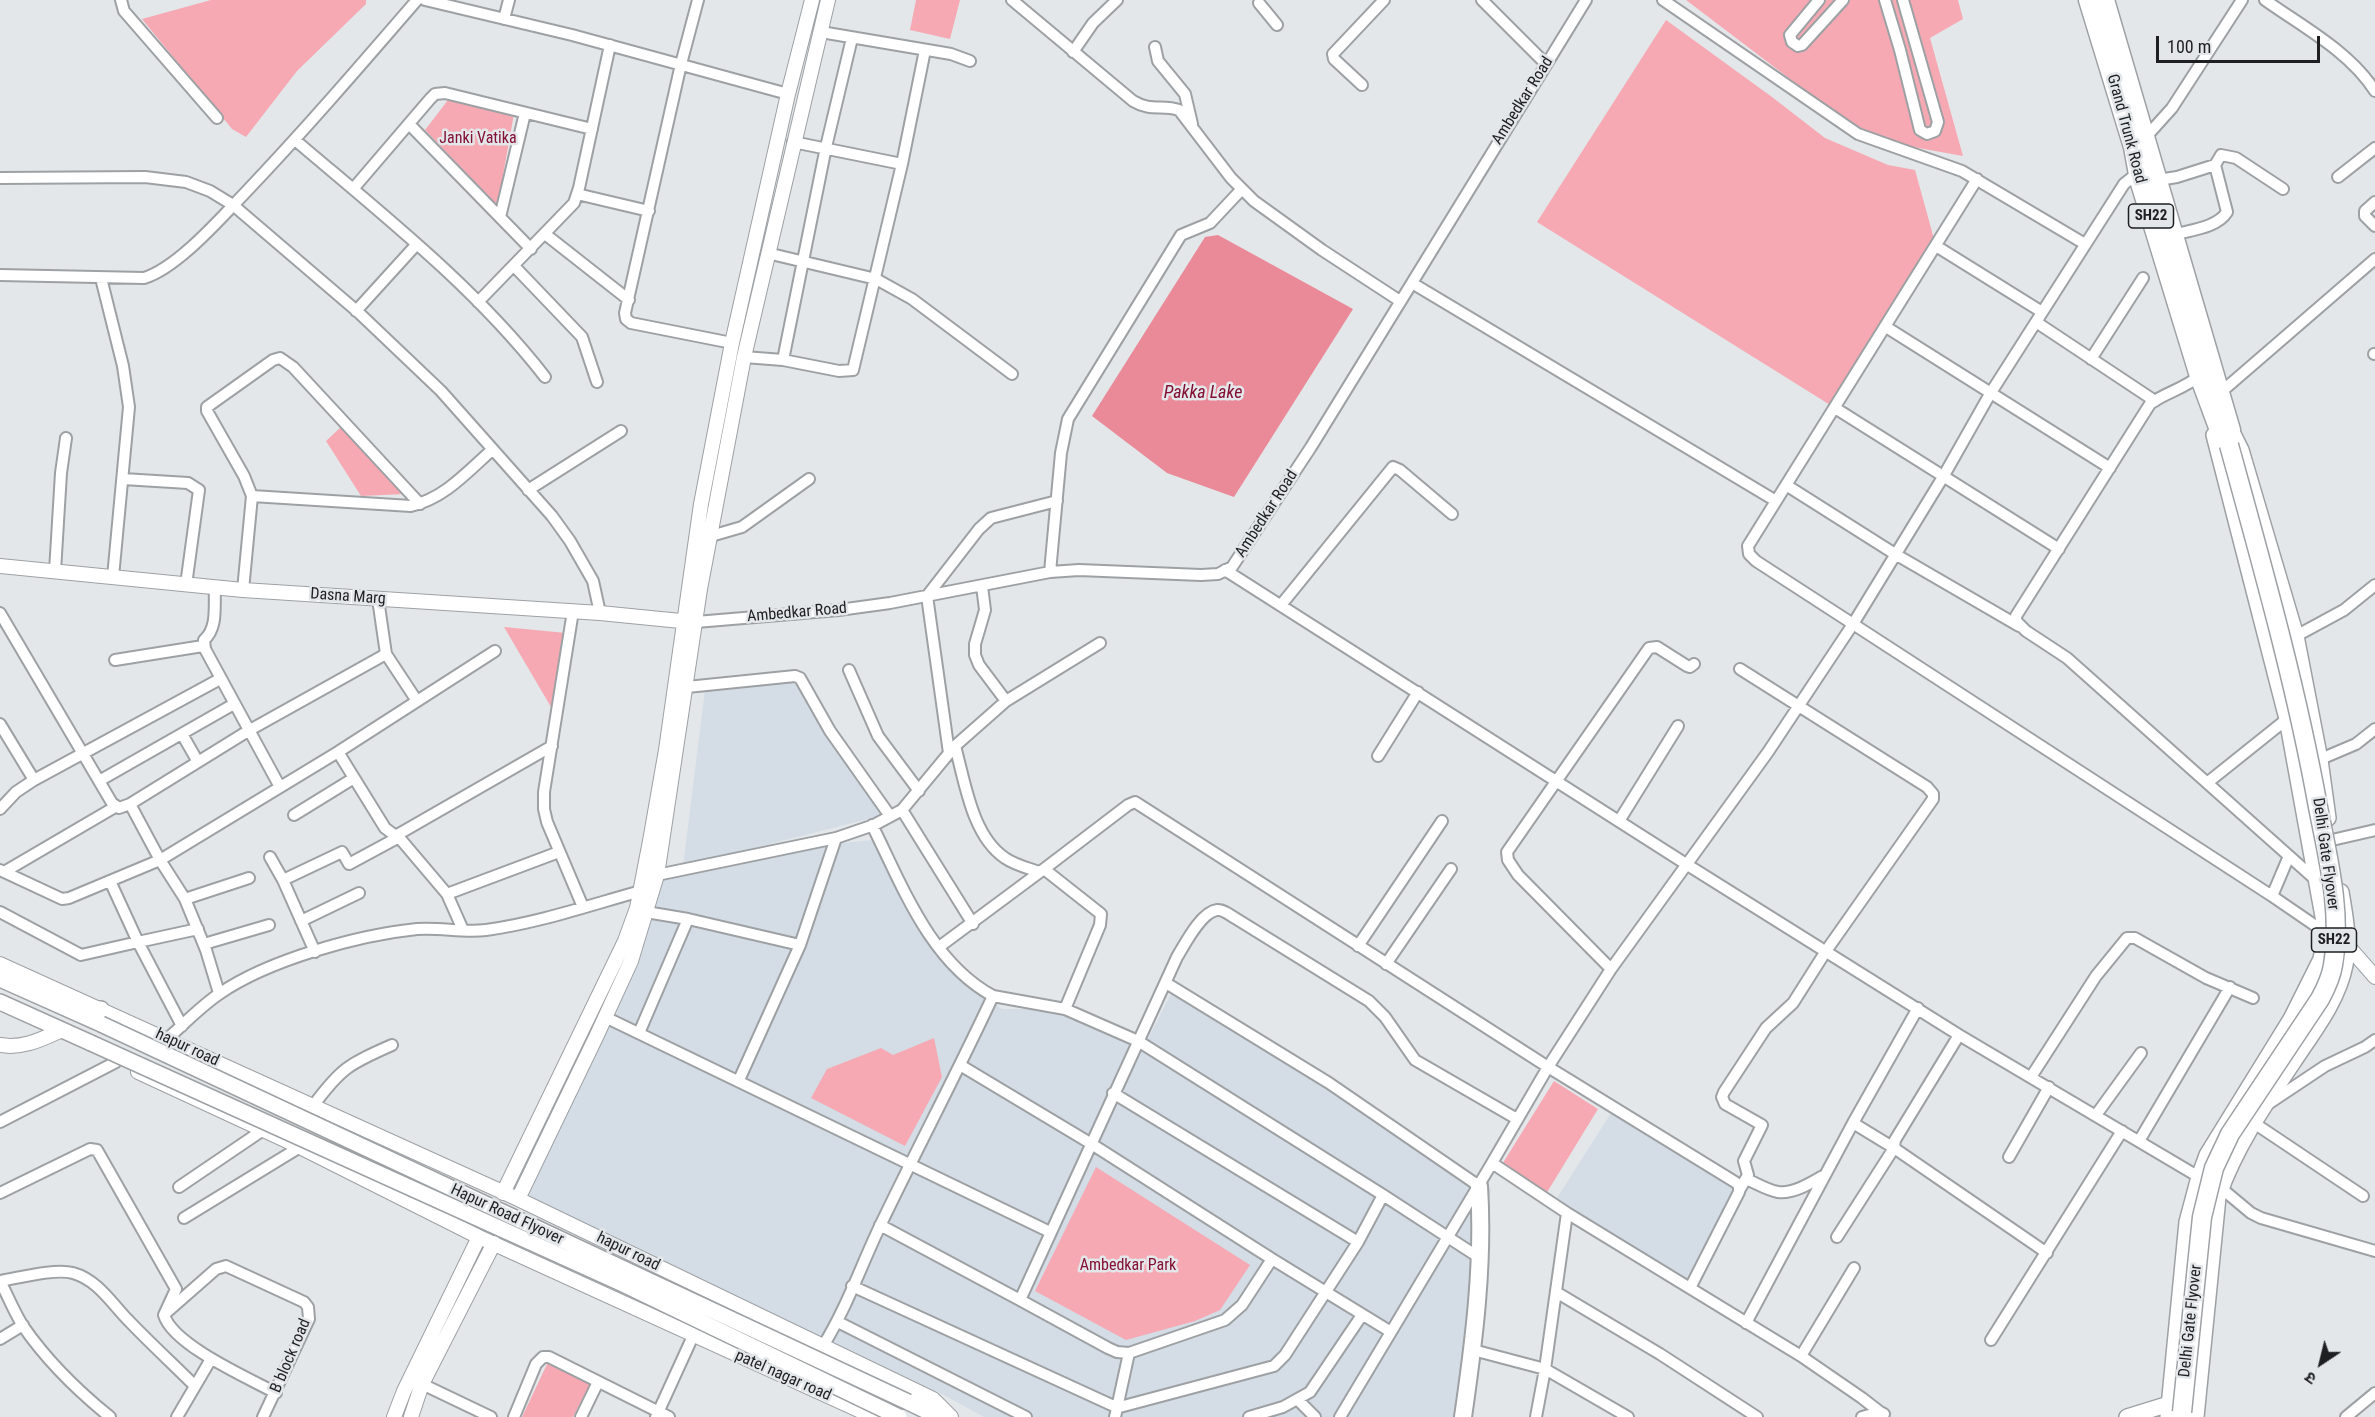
<!DOCTYPE html>
<meta charset="utf-8">
<style>
body{margin:0}
#map{position:relative;width:2375px;height:1417px;overflow:hidden;background:#e3e7ea;font-family:"Roboto Condensed","Noto Sans Devanagari",sans-serif}
canvas{display:block}
.north{position:absolute;left:2291px;top:1333px;width:60px;height:60px;-webkit-text-stroke:4px #e3e7ea;paint-order:stroke;rotate:215deg;font-size:16px;font-weight:700;line-height:24px;text-align:center;color:#1d1f20}
.north::after{content:'';display:block;margin:auto;width:21px;height:27px;background:#1d1f20;clip-path:polygon(50% 0,100% 100%,50% 72%,0 100%)}
.scale{position:absolute;left:2156px;top:36px;width:164px;height:27px;box-sizing:border-box;border:3px solid #1d1f20;border-top:0;padding-left:8px;font-size:18px;line-height:21px;white-space:nowrap;color:#1d1f20;-webkit-text-stroke:4px #e3e7ea;paint-order:stroke}
</style>
<div id="map">
<canvas width="2375" height="1417"></canvas>
<div class="north">उ</div>
<div class="scale">100 m</div>
</div>
<script>
const ctx = document.querySelector('canvas').getContext('2d');
ctx.lineJoin = 'round';
function fillPath(path, color) {
  ctx.fillStyle = color;
  ctx.fill(path, 'evenodd');
}
function trace(path, color, width, dash) {
  ctx.strokeStyle = color;
  ctx.lineWidth = width;
  ctx.lineCap = dash ? 'butt' : 'round';
  ctx.setLineDash(dash || []);
  ctx.stroke(path);
}
function write(font, color, halo, rows, align = 'center') {
  ctx.font = font + ' "Roboto Condensed",sans-serif';
  ctx.lineWidth = 5;
  ctx.setLineDash([]);
  ctx.textBaseline = 'middle';
  ctx.strokeStyle = halo;
  ctx.fillStyle = color;
  for (const [text, x, y, turn = 0] of rows) {
    ctx.save();
    ctx.translate(x, y);
    ctx.rotate((+turn || 0) * Math.PI / 180);
    ctx.textAlign = isNaN(turn) ? turn : align;
    if (halo) ctx.strokeText(text, 0, 0);
    ctx.fillText(text, 0, 0);
    ctx.restore();
  }
}
fillPath(new Path2D(`
 M798 682 884 815 683 866 705 689Z
 M881 839 938 936 974 987 1002 1009H1031L1059 1014 1142 1050 1176 984 1491 1189 1459 1417H984L942 1394 651 1260 527 1198 627 986 664 877 824 845Z
 M1613 1110 1736 1187 1685 1282 1555 1201Z`), '#d4dde6');
fillPath(new Path2D(`
 M211 0H366V4L297 71 246 137 232 129 142 19Z
 M916 0H960L950 39 910 30Z
 M1686 0H1958L1963 19 1930 38 1963 156 1913 147 1864 130 1815 98Z
 M1666 20 1772 97 1825 138 1888 165 1915 170 1936 246 1835 408 1537 222Z
 M448 100 514 114 498 203 494 202 425 130Z
 M341 427 405 494 361 496 326 441Z
 M504 627 566 633 551 707Z
 M934 1038 942 1077 905 1146 811 1098 827 1069 881 1048 893 1055Z
 M1554 1081 1598 1109 1546 1194 1501 1166Z
 M1096 1167 1250 1265 1220 1310 1195 1321 1126 1340 1035 1291Z
 M549 1360 592 1380 573 1417H522Z`), '#f6a9b3');
fillPath(new Path2D(`
 M1218 235 1353 309 1234 497 1167 473 1092 416 1205 237Z`), '#ea8a98');
const minor = new Path2D(`
 M121 0 124 11 217 118
 M425 0 572 35 788 94
 M698 0 681 64 625 313 626 319 631 323 732 343
 M1012 0 1133 101C1151 112 1163 104 1179 110L1231 178 1254 201 1322 250 1400 301
 M1482 0 1546 64
 M1663 0 1858 134 1962 171 2085 244
 M1819 0 1790 35 1792 42 1798 46 1802 45 1843 0
 M1885 0 1900 50 1920 130 1927 134 1935 131 1938 122 1903 0
 M2265 0C2303 27 2349 51 2375 91
 M1259 3 1277 25
 M504 19 509 0
 M821 32 951 54 970 61
 M1155 47 1158 61 1185 94 1192 124
 M1073 52 1093 23 1117 0
 M1362 85 1334 59 1333 54 1384 0
 M409 124 531 249
 M2145 138 2172 108 2242 0
 M295 140C382 214 475 287 545 377
 M902 164 925 50
 M2338 177 2375 148
 M0 178 145 177 186 182 210 191 233 205 358 312 441 391 552 516 570 541 593 581 600 613
 M1977 179 1748 546 1749 554 1756 561 2272 896 2326 933
 M2158 180 2177 177 2215 165
 M353 189 430 99 435 94 445 93 592 129
 M577 194 649 211
 M2375 202 2365 211V216L2375 226
 M500 217 525 113
 M545 234 629 300
 M2173 235C2190 230 2217 228 2227 212L2215 165 2221 155 2236 158 2283 189
 M1936 246 2042 312
 M767 253 876 279 912 299 1012 374
 M514 266 582 337 597 382
 M0 275 144 278C177 268 220 219 244 194 304 131 360 66 417 0
 M101 278 123 366 129 407 113 577
 M1412 283 1776 501
 M478 302 574 203 579 188 610 45
 M356 311 416 245
 M2036 322 2155 401
 M1886 327 2110 468
 M2374 354H2375
 M744 357 783 360 839 371 853 370 902 164 793 142
 M2091 359 2143 278
 M783 360 826 147 852 38
 M2199 376C2184 389 2166 392 2150 404L2016 616V621L2026 631 2067 658 2316 880
 M2220 393 2375 259
 M1835 408 2059 549
 M123 479 188 483 199 490 186 585
 M1786 485 1895 554 2019 626
 M528 490 621 431
 M252 496 411 506C445 498 467 472 492 450
 M711 536 742 527 809 479
 M1225 570 1686 864 1959 1035 2199 1177
 M55 571 61 473 66 438
 M1050 572 1061 453 1068 419 1181 235 1210 223 1241 190
 M982 586 985 610 975 644V655L979 665 1006 701
 M215 588C214 606 218 628 204 640L205 649 280 787
 M243 590 252 496 244 476 207 411V407L273 360 280 358 293 367 420 504
 M378 599 386 654 417 701
 M1281 605 1393 467 1400 470 1452 514
 M573 611 544 792V809L547 822 583 907
 M0 613 112 803 119 808 130 804 160 860 185 899 206 950 219 993
 M696 622 839 610 890 603 1050 572 1079 570 1201 575 1218 574 1232 567 1311 447 1586 0
 M2296 636 2344 610 2375 585
 M115 660 203 646
 M849 670 878 736 919 791
 M687 687 795 676 800 678 830 731 890 816
 M0 724 34 780
 M182 734 198 762
 M955 746C965 782 972 836 1005 858 1015 865 1028 868 1039 872
 M338 752 385 828 393 834 397 835 552 746
 M949 753 927 596 979 529 991 518 1057 501
 M1378 756 1418 692
 M2316 761 2356 744 2375 729
 M99 781 234 704
 M2207 783 2287 719
 M130 804 248 731 386 654
 M0 809 16 792 34 780 220 679
 M902 810 973 924
 M294 815 354 778
 M1619 821 1678 726
 M872 825C902 885 930 962 993 996
 M397 835 447 894 463 930
 M2332 840 2375 830
 M270 857 283 880
 M1044 869 1128 805 1135 802 1548 1067 1735 1182 1739 1185V1192L1690 1288
 M0 870 62 899 69 898 160 860 338 752 495 651
 M4 872 115 807
 M657 875 836 838 874 825 902 810 955 746 1006 701 1100 643
 M110 881 138 942 198 929
 M447 894 559 852
 M2272 896 2289 856
 M185 899 249 878
 M0 912 81 955 138 942 182 1026
 M646 912 688 919 800 945
 M301 921 359 893
 M204 944 269 925
 M1358 946 1442 821
 M939 947 1044 869 1101 914 1100 925 1065 1009
 M315 952 283 880 342 852 349 864 399 837
 M1386 964 1451 869
 M1611 969 1518 875 1508 860 1507 852 1649 648 1657 647 1687 666 1690 667 1694 664
 M1166 983 1329 1083 1479 1186
 M605 1017 1050 1232
 M639 1033 688 919
 M1959 1035 1895 1140 1894 1148 2047 1253
 M167 1039C184 1024 200 1007 219 994 268 960 358 935 417 929 440 927 463 933 486 930 538 923 590 905 641 891
 M960 1065 1090 1143 1272 1259
 M2031 1077 2096 976 2127 938H2135L2206 978 2253 998
 M739 1080 800 945 836 838
 M1113 1093 1358 1242
 M2268 1104 2325 1066 2365 1047 2375 1040
 M313 1106C341 1068 349 1064 392 1045
 M2096 1115 2141 1053
 M0 1122 116 1062
 M2254 1123 2363 1196
 M2139 1141 2230 987
 M2009 1157 2049 1087
 M1492 1163 1391 1332 1272 1259 1242 1305 1225 1320 1129 1353 1117 1352 1108 1348 1020 1300 1177 957C1185 944 1201 912 1217 910 1223 909 1230 915 1235 918L1369 1001 1385 1017 1415 1060 1517 1119
 M1746 1179C1756 1183 1767 1190 1778 1192 1793 1194 1811 1183 1823 1176
 M179 1187 263 1130
 M2221 1188 2251 1213 2261 1218 2375 1251
 M1740 1189 1748 1175 1744 1161 1762 1125 1725 1104 1722 1097 1724 1092 1766 1028 1793 1003 1826 951 1933 799V794L1927 787 1740 669
 M0 1193 90 1149 97 1150 176 1289 164 1315C173 1345 248 1378 276 1393
 M184 1218 300 1147
 M880 1225 1020 1300
 M1837 1237 1894 1148 1853 1123
 M852 1286 1116 1407
 M1556 1292 1660 1354 1757 1417
 M167 1312 216 1269 226 1266 304 1302 308 1307 309 1319 263 1417
 M838 1322 1026 1417
 M1746 1323 1853 1123 1918 1008
 M0 1339 23 1325
 M1991 1340 2122 1131
 M823 1346C846 1309 861 1266 880 1226 917 1149 957 1073 993 996L1065 1009 1138 1041 1383 1195 1480 1258
 M1473 1350 1545 1369 1628 1417
 M1801 1356 1854 1268
 M422 1384 491 1417
 M1298 1400 1315 1417
 M1116 1408 1274 1366 1285 1355 1358 1242 1383 1195
 M110 1417C78 1391 47 1361 23 1326 14 1312 8 1296 0 1281 19 1278 55 1268 73 1273 98 1280 112 1304 129 1321 150 1343 173 1364 195 1386
 M177 1417 211 1359
 M514 1417 536 1364 543 1357H549L669 1417
 M581 1417 598 1382
 M656 1417 693 1336
 M1115 1417 1129 1353
 M1249 1417 1283 1407 1310 1392 1362 1315
 M1340 1417 1391 1332
 M1536 1417 1545 1369 1567 1213
 M1862 1417 1880 1412 1884 1414
 M1881 1417 1880 1412 1862 1398 1801 1356 1567 1213 1492 1163 1548 1067 1611 969 1768 752 1853 624 1943 477 1990 394 2124 184 2134 176 2139 180
 M2346 1417 2375 1393`);
const tertiary = new Path2D(`
 M0 566 243 590 600 613 691 622
 M2347 945 2375 977
 M0 964 518 1199 933 1399 951 1417
 M0 1045C23 1049 42 1039 62 1030
 M138 1072 300 1147 479 1237 874 1417
 M503 1193 625 941 637 908 650 841 666 750 701 504 732 343 788 94 812 0
 M518 1199 597 1035 631 961 657 875 700 589 744 357 828 0
 M394 1417 404 1391 479 1237
 M411 1417 422 1384 494 1243`);
const secondary = new Path2D(`
 M2231 430 2241 450 2296 636 2320 760 2328 818
 M0 979 101 1024
 M0 1002 91 1043
 M76 1012 101 1009
 M908 1402 939 1417
 M2127 1417 2169 1404H2179
 M2168 1417 2187 1222 2199 1177 2207 1155 2291 1019 2321 959 2326 933 2287 719 2214 435 2219 430
 M2196 1417 2218 1197C2235 1148 2265 1104 2294 1061 2313 1032 2338 1001 2345 965 2350 941 2345 916 2341 892`);
const primary = new Path2D(`
 M1463 1417C1474 1341 1484 1263 1479 1186`);
const trunk = new Path2D(`
 M2088 0 2133 147 2139 180 2199 376 2219 430 2229 445
 M2105 0 2231 430`);
trace(minor, '#9ea1a4', 14);
trace(tertiary, '#9ea1a4', 16);
trace(secondary, '#9ea1a4', 18);
trace(primary, '#9ea1a4', 20);
trace(trunk, '#9ea1a4', 21);
trace(minor, '#fff', 10);
trace(tertiary, '#fff', 14);
trace(secondary, '#fff', 15);
trace(primary, '#fff', 16);
trace(trunk, '#fff', 18);
const secondaryBridge = new Path2D(`
 M101 1024 908 1402
 M91 1043 625 1285 899 1417`);
const trunkBridge = new Path2D(`
 M2182 1412 2202 1217 2214 1168 2230 1134 2320 999C2326 988 2331 978 2333 965 2342 913 2328 858 2318 807 2296 685 2262 565 2229 445`);
trace(secondaryBridge, '#9ea1a4', 18, []);
trace(trunkBridge, '#9ea1a4', 21, []);
trace(secondaryBridge, '#fff', 15);
trace(trunkBridge, '#fff', 18);
for (const [x, y, w] of [
 [2151,216,45],
 [2334,940,45]
]) {
  const box = new Path2D();
  box.roundRect(x - w / 2, y - 12, w, 24, 4.5);
  ctx.fillStyle = '#e3e7ea';
  ctx.fill(box);
  trace(box, '#1d1f20', 1.5);
}
write('bold 15px', '#1d1f20', null, [
 ["SH22",2151,216],
 ["SH22",2334,940]
]);
write('16px', '#1d1f20', '#e3e7ea', [
 ["Ambedkar Road",1523,101,-58],
 ["Grand Trunk Road",2126,129,75],
 ["Ambedkar Road",1267,514,-57],
 ["Dasna Marg",348,597,4],
 ["Ambedkar Road",797,613,-5],
 ["Delhi Gate Flyover",2325,854,82],
 ["hapur road",187,1048,25],
 ["Hapur Road Flyover",507,1215,25],
 ["hapur road",628,1252,26],
 ["Delhi Gate Flyover",2191,1321,-84],
 ["B block road",291,1356,-67],
 ["patel nagar road",783,1376,24]
]);
write('16px', '#841034', '#e3e7ea', [
 ["Janki Vatika",478,139],
 ["Ambedkar Park",1128,1266]
]);
write('italic 18px', '#820e32', '#e3e7ea', [
 ["Pakka Lake",1203,393]
]);
</script>
